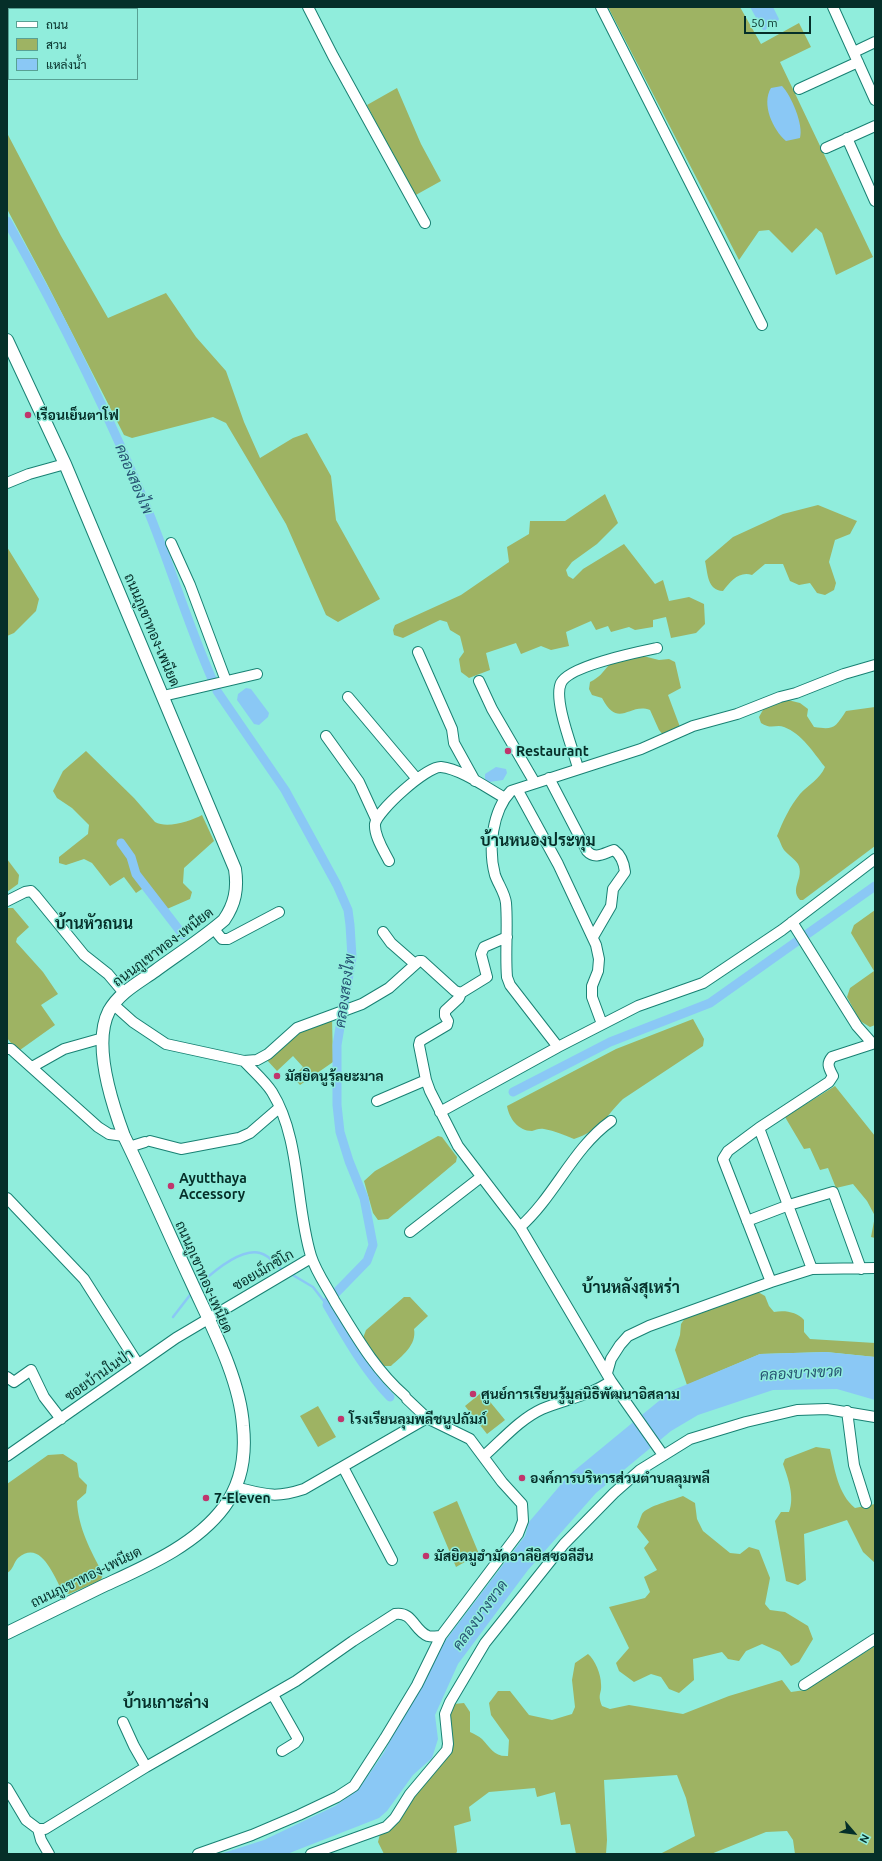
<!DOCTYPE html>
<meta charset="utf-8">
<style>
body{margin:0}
#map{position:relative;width:882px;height:1861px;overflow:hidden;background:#90eddc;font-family:Ubuntu,Sarabun,sans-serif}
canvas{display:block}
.frame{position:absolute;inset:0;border:8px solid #052f29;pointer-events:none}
.legend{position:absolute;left:8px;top:8px;width:130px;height:72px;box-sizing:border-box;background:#90eddc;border:1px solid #58a194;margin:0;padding:5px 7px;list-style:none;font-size:12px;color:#052f29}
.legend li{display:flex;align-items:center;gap:8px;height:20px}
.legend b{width:20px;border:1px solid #58a194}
.north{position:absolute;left:834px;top:1813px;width:40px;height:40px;-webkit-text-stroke:3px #90eddc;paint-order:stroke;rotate:118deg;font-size:11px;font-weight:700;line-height:16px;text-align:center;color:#052f29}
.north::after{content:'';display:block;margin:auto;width:14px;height:18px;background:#052f29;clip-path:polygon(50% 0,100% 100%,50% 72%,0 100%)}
.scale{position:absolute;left:744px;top:16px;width:67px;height:18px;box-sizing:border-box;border:2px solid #052f29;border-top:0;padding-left:5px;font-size:12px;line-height:14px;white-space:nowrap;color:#052f29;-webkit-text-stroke:3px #90eddc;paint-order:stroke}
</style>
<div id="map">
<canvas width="882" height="1861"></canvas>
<div class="frame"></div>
<ul class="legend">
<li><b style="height:5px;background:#fff"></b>ถนน</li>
<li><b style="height:11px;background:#9eb363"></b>สวน</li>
<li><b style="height:11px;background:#8ac8f5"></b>แหล่งน้ำ</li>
</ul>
<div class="north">N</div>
<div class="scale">50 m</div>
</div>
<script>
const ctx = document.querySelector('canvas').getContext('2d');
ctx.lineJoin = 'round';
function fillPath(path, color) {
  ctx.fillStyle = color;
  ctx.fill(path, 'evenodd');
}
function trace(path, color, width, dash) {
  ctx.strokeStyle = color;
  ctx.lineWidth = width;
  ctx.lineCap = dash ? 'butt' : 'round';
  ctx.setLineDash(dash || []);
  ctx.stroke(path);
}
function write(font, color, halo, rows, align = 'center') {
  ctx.font = font + ' Ubuntu,Sarabun,sans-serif';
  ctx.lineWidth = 3;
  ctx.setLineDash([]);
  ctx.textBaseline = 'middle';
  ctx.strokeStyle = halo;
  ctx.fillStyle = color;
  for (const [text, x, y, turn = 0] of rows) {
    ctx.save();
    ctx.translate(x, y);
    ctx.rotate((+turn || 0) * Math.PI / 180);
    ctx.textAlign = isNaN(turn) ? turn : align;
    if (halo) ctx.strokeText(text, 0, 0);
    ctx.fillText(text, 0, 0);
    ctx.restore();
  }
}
fillPath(new Path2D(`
 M608 7H740L761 44 799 23 811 47 780 62 873 257 836 275 822 233 816 228 792 253 769 230 759 231 739 260Z
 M397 88 421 144 441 181 414 196 367 105Z
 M7 133 61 236 108 318 166 293 196 337 226 371 244 422 260 458 293 438 307 433 331 476 336 520 380 599 338 622 326 615 286 524 226 423 213 417 132 438 124 435 46 282 7 209Z
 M605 494 618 523 597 544 572 562 566 570 568 576 573 579 583 569 624 544 655 584 663 580 669 601 689 597 704 604 705 624 696 633 671 638 666 617 653 620V627L635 630 629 627 611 632 608 626 596 630 591 621 566 632 569 646 551 650 541 646 521 654 516 643 486 653 490 670 469 678 461 672 459 659 464 652 460 636 450 630 447 622 440 620 403 638 394 635 393 630 395 625 461 595 509 562 507 547 529 534 530 521H565Z
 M818 505 857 521 850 534 835 540 829 562 836 583 834 590 825 595 817 593 810 583 799 585 790 581 783 564H765L752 575C739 571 731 581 723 591 707 590 708 574 705 561L733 537 783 514Z
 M7 547 39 599 36 611 14 633 7 636Z
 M643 656 659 660 669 659 675 662 681 688 668 695 680 727 664 736 659 730 650 710C629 702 619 730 602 698L592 695 589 689 590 682C600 677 602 673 609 665 616 657 632 658 643 656Z
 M788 700 800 703 808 709 807 716 814 727C834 730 835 728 846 711L875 707V846L803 900H800C789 888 805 878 798 864 795 859 788 855 784 850 781 846 780 840 777 836 783 821 790 806 800 794 808 785 820 779 825 767 813 752 802 734 784 727 776 724 771 730 761 723L759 717 764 708Z
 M86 751 134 798 155 822C167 829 191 821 202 815L214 841 184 868 183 883 192 892 190 899 167 909 148 885 136 893 124 877 110 886 92 863 84 859 66 865 59 863V857L88 834 89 825 72 808 57 798 53 791 63 771Z
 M7 859 19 875 18 884 7 892Z
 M7 908H13L29 927 17 938 16 942 43 972 58 994 41 1005 55 1025 20 1050 11 1043 7 1038Z
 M875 910V1025L870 1027 860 1021 847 997 850 988 874 971 851 933 854 925Z
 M332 1018 333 1062 300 1085 293 1077 303 1067 293 1056 277 1071 266 1059 290 1036Z
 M693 1019 704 1039 703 1046 623 1099C605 1117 601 1130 574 1139 564 1135 555 1131 544 1129 539 1128 536 1130 532 1131 518 1131 509 1118 507 1106L616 1049Z
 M835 1086 875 1136V1238L871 1237 875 1216 867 1201 853 1184 836 1188 828 1168 820 1170 810 1148 804 1149 785 1117Z
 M438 1136 442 1137 457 1157 456 1162 388 1219 378 1220 373 1213 364 1181 375 1171Z
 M758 1292 765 1296 769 1306 774 1312C785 1310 797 1312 804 1320V1332L810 1339 875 1343V1357L826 1352 760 1354 687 1385 675 1350 680 1335 681 1324 685 1318Z
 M404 1297H410L428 1316 414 1329C417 1345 402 1356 391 1366H383L363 1338 366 1330Z
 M482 1392 505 1420 487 1434 465 1406Z
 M318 1406 336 1437 318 1447 300 1416Z
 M816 1447 830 1449C835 1470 838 1494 855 1508L875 1504V1563L863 1552 847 1520 804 1534 806 1580 798 1585 786 1581 775 1521 781 1512H789C795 1497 788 1478 783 1464L785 1459Z
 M63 1454 77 1463 79 1477 87 1485 86 1493 77 1501C78 1528 91 1551 103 1574L101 1580 69 1594 63 1592C54 1577 41 1538 18 1558 13 1563 14 1569 7 1573V1484L48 1455Z
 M683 1496 695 1503 697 1519 703 1531 730 1553 740 1554 749 1547 759 1550 770 1578 765 1604 770 1610 785 1612 808 1626 813 1639 799 1662 791 1666 780 1652 762 1644 746 1651 739 1661 728 1659 722 1652 693 1659 694 1680 679 1693 669 1689 661 1677 651 1674 634 1682 619 1671 616 1663 629 1648 609 1607 645 1598 650 1592 644 1577 657 1570 644 1548 649 1542 637 1527C639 1523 640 1518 642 1514 647 1506 673 1500 683 1496Z
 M457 1501 479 1554 456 1567 433 1512Z
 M875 1646V1854H795L793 1840 787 1831 766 1832 711 1854H660L695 1836 686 1798 677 1775 604 1780 607 1840 606 1854H576L570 1824 561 1825 555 1792 537 1797 535 1788 489 1792 469 1807 471 1821 454 1826 457 1851 456 1854H384L378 1842 380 1834 446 1759 451 1749 449 1716 454 1704 464 1703 470 1712V1732C474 1734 479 1736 482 1739 490 1747 494 1757 508 1756L509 1740 491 1715 489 1703 498 1691H510L529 1715 552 1720 572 1714 575 1707 572 1680 575 1663 588 1654C595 1660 601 1674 601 1684 602 1695 597 1693 602 1706L610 1709 629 1705 683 1714 729 1696 782 1680 791 1692 805 1690Z`), '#9eb363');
fillPath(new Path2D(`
 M750 7H773L779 19 778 21 765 30H763Z
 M782 86C791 95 804 125 800 138L786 141C773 130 761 104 771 88Z
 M246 688 251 689 269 713 268 717 259 725 254 724 237 700 238 694Z
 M496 767 506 769 507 773 503 780 489 782 485 779V774Z
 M826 1352 875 1357V1400L837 1389 773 1390 698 1415 671 1431 596 1493 528 1570 458 1664 435 1715 438 1739 432 1758 413 1775 387 1811 379 1818 287 1854H220L264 1840 335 1806 358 1790 383 1754 442 1645 525 1536 529 1522 569 1475 671 1391 760 1354Z`), '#8ac8f5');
trace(new Path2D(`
 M22 9 27 7
 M7 15 9 14
 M291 1274 313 1287 327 1305
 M200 1284C213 1272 241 1248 260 1253 269 1255 276 1264 282 1270
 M173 1317 190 1295`), '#8ac8f5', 2.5);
trace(new Path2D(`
 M7 221C61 317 110 416 151 518 172 571 189 627 212 679
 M217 691 285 790 337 885 348 910 350 925 352 957 337 1045V1105L340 1132 349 1161 364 1198 373 1245 367 1261 328 1301 327 1305C346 1337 364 1370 390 1397
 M121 843 131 857 136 874 183 935
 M513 1092 610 1042 710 1003 875 886`), '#8ac8f5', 9);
const minor = new Path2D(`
 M308 7 333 56 425 223
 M601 7 762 325
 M833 7 875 100
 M854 52 875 42
 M799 89 858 62
 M847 138 875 201
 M826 148 875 126
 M7 483 29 474 65 464
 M171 543 190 585 226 681
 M418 652 452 729 454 743 475 781
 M479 681 492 709 535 783
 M163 696 257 674
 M348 697 417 779
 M326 736 359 782 376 819
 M578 768C573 749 553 700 561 683 569 666 638 652 657 648
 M549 778 587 851C595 860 604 853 614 850 621 855 624 863 625 872L613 889 611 906 593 937
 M517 789 558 864 596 945 599 959 598 971 592 986V997L602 1024
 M389 861C384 851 374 836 375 824 377 811 427 766 441 767 461 769 487 788 505 798
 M7 901 25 892 31 891 35 895 84 955 108 974 124 993
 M792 922 857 1026 872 1043
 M214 929 222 939H228L279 912
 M383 932 391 943 415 964
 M114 1005 133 1022 166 1044 244 1061 257 1060 268 1054 297 1028 362 1004 389 988 419 961H422L455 991 461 993 487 977 481 954 484 947 507 937
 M558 1047 510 985 507 977C505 952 508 928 506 903 505 893 498 884 495 875 488 849 492 811 511 791L641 749 693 726 737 714 780 697 796 693 844 674 875 665
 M7 1049H11L98 1127 109 1134 124 1136
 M244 1061C253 1071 265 1081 272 1092 301 1139 295 1204 311 1256 316 1272 327 1287 335 1302 356 1336 375 1370 405 1396
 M32 1067 64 1049 103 1038
 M426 1080 419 1045 420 1041 447 1025 448 1021 445 1016V1011L459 998 461 993
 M377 1101 426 1080 430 1091 458 1146 520 1227 611 1381
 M440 1112 558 1047 638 1006 703 983 782 930 875 859
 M759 1128 812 1269
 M150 1141 181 1149 239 1138 250 1133 279 1108
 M129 1147 145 1142
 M7 1198 84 1279 138 1364
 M747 1221 789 1205 833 1192 861 1269
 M520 1227C555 1196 573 1148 611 1121
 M410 1232 481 1177
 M771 1282 723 1159 728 1151 759 1128 829 1082 833 1076C829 1068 826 1064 832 1057L875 1043
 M607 1373 611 1359 620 1345 628 1336 649 1326 771 1282 812 1269 875 1268
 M7 1377 14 1382 31 1370 44 1397 61 1419
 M847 1411 854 1465 866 1503
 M7 1456 176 1338 311 1258
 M484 1456C502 1440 520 1419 542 1409 565 1399 590 1396 611 1381L663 1455
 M343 1467 392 1560
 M235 1487C264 1494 274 1499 304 1489L427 1418
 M804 1685 875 1639
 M273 1695 298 1739 295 1743 282 1751
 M123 1722 134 1746 146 1767
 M7 1788 26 1820 38 1829H45L146 1767 296 1681 353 1641 395 1614C413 1611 414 1631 428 1636 432 1637 438 1636 441 1636
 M38 1829 41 1840 49 1854
 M198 1854 252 1835 299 1815 337 1797 354 1786 385 1738 417 1685 441 1636 518 1534 523 1521 522 1504 502 1482 470 1439 427 1418 407 1399
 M311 1854 386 1827 395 1818 410 1794 447 1750 448 1744 445 1714 450 1702 485 1643 564 1544 614 1493 640 1470 690 1439 746 1422 797 1410 827 1409 875 1417`);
const tertiary = new Path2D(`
 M7 340 65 464 235 869C238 889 235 904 224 920 202 939 178 954 155 971 138 983 119 993 109 1011 92 1044 112 1104 124 1136 147 1183 168 1232 190 1279 210 1323 240 1378 243 1426 246 1455 242 1483 224 1507 195 1546 144 1567 101 1587 70 1602 38 1618 7 1633`);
trace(minor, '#188173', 12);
trace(tertiary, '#188173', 14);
trace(minor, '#fff', 10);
trace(tertiary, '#fff', 12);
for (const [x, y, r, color] of [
 [28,415,4,"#c0356c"],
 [508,751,4,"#c0356c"],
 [277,1076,4,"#c0356c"],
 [171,1186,4,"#c0356c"],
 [473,1394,4,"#c0356c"],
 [341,1419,4,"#c0356c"],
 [522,1478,4,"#c0356c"],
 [206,1498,4,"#c0356c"],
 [426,1556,4,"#c0356c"]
]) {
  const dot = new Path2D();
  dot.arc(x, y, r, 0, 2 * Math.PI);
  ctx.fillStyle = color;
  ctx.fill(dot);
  trace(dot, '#90eddc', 1.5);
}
write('bold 14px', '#052f29', '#90eddc', [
 ["เรือนเย็นตาโฟ",36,415],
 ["Restaurant",516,751],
 ["มัสยิดนูรุ้ลยะมาล",285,1076],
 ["Ayutthaya",179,1178],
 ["Accessory",179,1194],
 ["ศูนย์การเรียนรู้มูลนิธิพัฒนาอิสลาม",481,1394],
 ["โรงเรียนลุมพลีชนูปถัมภ์",349,1419],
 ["องค์การบริหารส่วนตำบลลุมพลี",530,1478],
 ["7-Eleven",214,1498],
 ["มัสยิดมูฮำมัดอาลียิสซอลีฮีน",434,1556]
], 'left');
write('14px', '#052f29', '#90eddc', [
 ["ถนนภูเขาทอง-เพนียด",152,630,67],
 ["ถนนภูเขาทอง-เพนียด",163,947,-37],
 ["ซอยเม็กซิโก",263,1270,-30],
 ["ถนนภูเขาทอง-เพนียด",204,1277,66],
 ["ซอยบ้านในป่า",99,1375,-35],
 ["ถนนภูเขาทอง-เพนียด",86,1577,-26]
]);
write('italic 15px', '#275474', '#90eddc', [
 ["คลองสองไพ",134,479,67],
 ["คลองสองไพ",345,991,-82],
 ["คลองบางขวด",801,1373,-3],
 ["คลองบางขวด",480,1615,-54]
]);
write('bold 16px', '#052f29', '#90eddc', [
 ["บ้านหนองประทุม",538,841],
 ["บ้านหัวถนน",94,924],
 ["บ้านหลังสุเหร่า",631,1288],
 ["บ้านเกาะล่าง",166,1703]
]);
</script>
